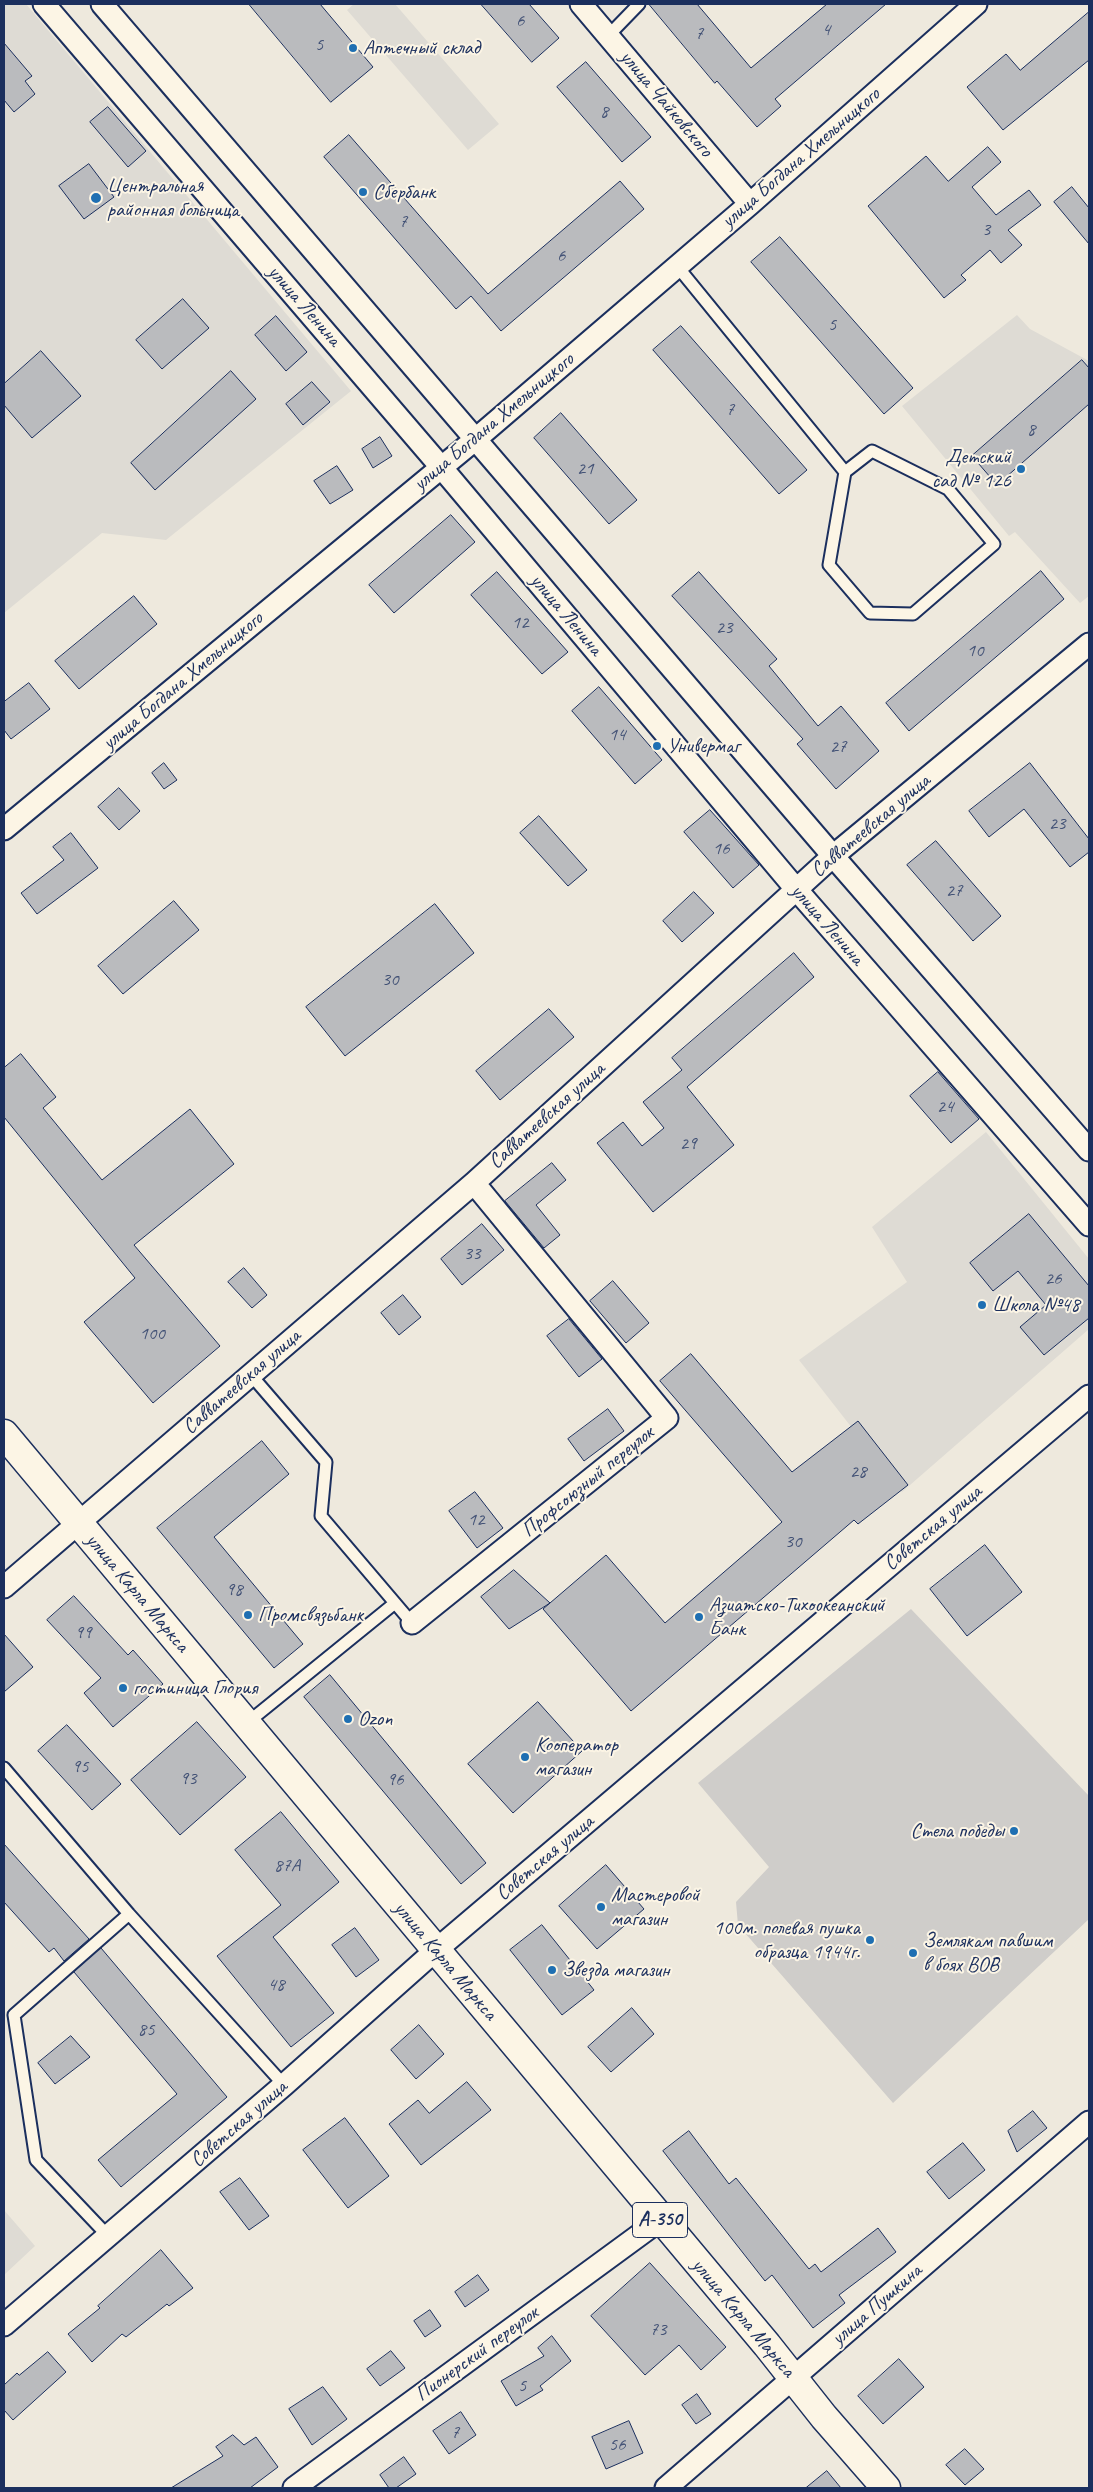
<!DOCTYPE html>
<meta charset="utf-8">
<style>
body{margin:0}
#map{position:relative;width:1093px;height:2492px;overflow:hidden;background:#eee9dd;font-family:Caveat,sans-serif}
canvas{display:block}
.frame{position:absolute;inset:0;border:5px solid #1b2f5e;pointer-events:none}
</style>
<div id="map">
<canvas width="1093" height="2492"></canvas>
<div class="frame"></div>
</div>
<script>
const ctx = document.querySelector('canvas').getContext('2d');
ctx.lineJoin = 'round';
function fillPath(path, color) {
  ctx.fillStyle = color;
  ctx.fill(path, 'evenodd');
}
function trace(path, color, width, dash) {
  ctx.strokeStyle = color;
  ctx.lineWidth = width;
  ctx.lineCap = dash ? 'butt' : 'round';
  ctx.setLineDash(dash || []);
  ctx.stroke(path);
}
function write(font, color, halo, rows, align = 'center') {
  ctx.font = font + ' Caveat,sans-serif';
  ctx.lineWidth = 4;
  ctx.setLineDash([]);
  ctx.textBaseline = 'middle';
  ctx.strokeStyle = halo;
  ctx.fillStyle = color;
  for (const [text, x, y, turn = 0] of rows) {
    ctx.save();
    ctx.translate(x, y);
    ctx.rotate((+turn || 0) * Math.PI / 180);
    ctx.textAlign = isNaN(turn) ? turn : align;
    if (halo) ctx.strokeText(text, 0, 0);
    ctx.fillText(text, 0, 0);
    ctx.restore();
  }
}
fillPath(new Path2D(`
 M4 4H26L351 391 166 540 102 533 4 613Z
 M354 4H395L499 124 468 150 347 10Z
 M1017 315 1030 329 1089 361V596L1080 603 1015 532 1009 536 902 406Z
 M986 1132 1089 1259V1329L902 1492 799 1360 907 1282 872 1227Z
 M4 2210 35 2246 4 2275Z`), '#dedbd4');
fillPath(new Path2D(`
 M911 1609 1089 1796V1919L893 2103 738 1925 736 1902 769 1867 698 1783Z`), '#cfcdca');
const building = new Path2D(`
 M249 4H320L373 67 331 102Z
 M481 4H529L559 38 532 62Z
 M649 4H697L751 68 827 4H886L775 99 781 106 757 127 717 81 715 83Z
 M1089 12V60L1003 130 967 87 1006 54 1020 70Z
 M4 43 32 76 25 81 35 94 14 112 4 100Z
 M586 62 651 137 622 162 557 87Z
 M108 107 146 151 128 167 90 122Z
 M349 135 488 294 620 181 644 209 501 331 471 296 456 309 324 157Z
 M988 147 1001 162 972 187 996 215 1029 190 1041 205 1008 230 1022 245 1001 263 990 250 961 275 966 280 944 298 868 206 926 156 948 181Z
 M89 164 114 197 84 219 59 186Z
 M1072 187 1089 208V244L1054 202Z
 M780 237 913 388 884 414 751 262Z
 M183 299 209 328 162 369 136 340Z
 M276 316 307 352 286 371 255 335Z
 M681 326 807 470 779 494 653 350Z
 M41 351 81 396 32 438 4 405V384Z
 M1082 360 1089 368V404L997 485 972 456Z
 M231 371 256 399 155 490 131 463Z
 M312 382 330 402 303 425 286 404Z
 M561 413 637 500 609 524 534 438Z
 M380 437 392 456 373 468 362 449Z
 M337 466 353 490 330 504 314 481Z
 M451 515 475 542 394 613 369 585Z
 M1041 571 1064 599 909 731 886 703Z
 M497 572 568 652 542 674 471 595Z
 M699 572 777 659 769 666 818 726 841 706 879 751 836 789 797 744 803 739 672 596Z
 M134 596 157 624 79 689 55 661Z
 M29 683 50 709 11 739 4 730V702Z
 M599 687 662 760 635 784 572 711Z
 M164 763 177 780 164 789 152 773Z
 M1030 763 1089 839V852L1070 867 1024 809 989 837 969 811Z
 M119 788 140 811 119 830 98 807Z
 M710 810 759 865 733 888 684 832Z
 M539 816 587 870 568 886 520 833Z
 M71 833 98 868 37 914 21 893 64 860 53 847Z
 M936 841 1001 916 973 941 907 865Z
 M694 892 714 913 682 942 663 921Z
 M174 901 199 930 123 994 98 966Z
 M435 904 474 953 345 1056 306 1007Z
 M794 953 814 977 687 1087 734 1145 653 1212 597 1143 623 1122 642 1146 664 1128 643 1102 682 1070 672 1058Z
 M549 1009 574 1037 500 1100 476 1071Z
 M21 1054 56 1097 43 1108 102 1180 190 1109 234 1164 134 1245 220 1346 153 1403 84 1322 135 1278 4 1117V1068Z
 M938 1072 979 1119 951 1143 910 1096Z
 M552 1163 566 1180 536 1205 560 1235 544 1248 505 1201Z
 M1029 1214 1089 1286V1318L1044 1355 1020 1327 1046 1305 1018 1271 993 1291 970 1263Z
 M482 1224 504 1250 462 1285 441 1259Z
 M244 1268 267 1295 252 1308 228 1282Z
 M613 1281 649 1323 626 1343 590 1301Z
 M403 1295 421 1317 399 1335 381 1313Z
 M569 1319 602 1359 579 1377 547 1336Z
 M691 1354 792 1472 858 1421 908 1485 858 1524 854 1520 631 1711 543 1609 606 1555 665 1623 782 1522 660 1381Z
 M608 1409 624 1431 584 1461 568 1439Z
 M262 1441 289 1474 214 1537 303 1644 274 1668 157 1528Z
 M475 1492 503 1528 477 1548 449 1511Z
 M985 1545 1022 1592 967 1636 930 1589Z
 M514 1570 550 1603 509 1629 481 1597Z
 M74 1596 128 1655 133 1650 163 1684 113 1727 84 1693 101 1678 47 1620Z
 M4 1634 33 1667 4 1692Z
 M330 1675 486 1863 461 1884 304 1697Z
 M538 1702 582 1751 513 1813 468 1764Z
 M197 1722 246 1777 180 1835 131 1780Z
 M67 1725 121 1784 92 1810 38 1751Z
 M281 1812 339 1882 273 1937 334 2013 291 2047 217 1956 281 1905 235 1850Z
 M4 1844 89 1939 64 1961 54 1948 49 1952 4 1902Z
 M606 1865 644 1909 597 1949 559 1906Z
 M542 1925 594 1990 562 2015 510 1950Z
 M355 1928 379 1960 356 1977 332 1945Z
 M101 1948 227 2097 121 2187 98 2160 177 2094 74 1972Z
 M632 2008 654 2034 611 2072 588 2047Z
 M419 2025 444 2054 416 2079 391 2050Z
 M71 2036 90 2057 55 2084 38 2063Z
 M467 2082 491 2110 421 2165 389 2124 418 2100 429 2113Z
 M1033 2111 1047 2128 1017 2152 1008 2131Z
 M345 2118 389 2176 348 2208 303 2150Z
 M689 2131 729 2184 736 2178 809 2269 815 2264 821 2272 878 2228 896 2252 839 2295 845 2303 813 2328 772 2275 765 2281 663 2151Z
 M963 2143 985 2170 949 2199 927 2172Z
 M240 2178 269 2216 249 2230 220 2192Z
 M161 2250 193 2288 169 2306 167 2304 126 2337 122 2334 92 2362 68 2334 100 2308 98 2306Z
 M650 2263 726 2347 701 2370 679 2345 645 2375 591 2316Z
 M478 2275 489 2290 465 2307 455 2292Z
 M430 2310 441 2326 425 2337 414 2321Z
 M552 2336 571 2361 540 2386 543 2390 516 2406 501 2381 544 2356 538 2348Z
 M391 2351 405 2368 380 2386 367 2369Z
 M48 2352 66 2372 13 2420 4 2410V2385L17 2373 19 2375Z
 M899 2359 924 2387 883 2424 858 2396Z
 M323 2387 347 2419 312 2445 289 2409Z
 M697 2394 711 2414 696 2424 682 2405Z
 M461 2412 476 2435 449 2454 433 2431Z
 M629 2421 643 2453 606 2469 592 2437Z
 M233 2435 244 2445 256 2437 278 2467 250 2488H171L223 2456 216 2447Z
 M965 2449 984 2469 965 2485 946 2465Z
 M404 2457 416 2474 396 2488H389L380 2475Z
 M827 2471 841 2488H806Z`);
fillPath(building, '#babbbe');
trace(building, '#1b2f5e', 1);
const lane = new Path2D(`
 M608 36 639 4
 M677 266 845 472 872 451 948 489 994 544 913 614 870 613 829 565 845 472
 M251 1375 326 1462 321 1516 412 1623
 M247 1723 395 1603
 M4 1768 129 1914 284 2085
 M108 2236 36 2160 14 2015 129 1914`);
const street = new Path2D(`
 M44 4 441 467 796 889 1089 1225
 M102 4 833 856 1089 1150
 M581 4 750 204
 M4 829 477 438 750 204 976 4
 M4 1587 474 1183 833 856 1089 644
 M412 1623 667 1418 474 1183
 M4 2325 284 2085 436 1950 1089 1396
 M294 2488 660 2220
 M666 2488 1089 2122`);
const highway = new Path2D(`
 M4 1434 767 2345 824 2417 886 2488`);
trace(lane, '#1b2f5e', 15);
trace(street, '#1b2f5e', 25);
trace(highway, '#1b2f5e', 31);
trace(lane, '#fcf5e5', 11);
trace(street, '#fcf5e5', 21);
trace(highway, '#fcf5e5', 28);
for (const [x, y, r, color] of [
 [353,48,5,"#1f6fb2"],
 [363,192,5,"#1f6fb2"],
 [96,198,6,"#1f6fb2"],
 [1021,469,5,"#1f6fb2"],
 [657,746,5,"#1f6fb2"],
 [982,1305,5,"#1f6fb2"],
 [248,1615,5,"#1f6fb2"],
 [699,1617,5,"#1f6fb2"],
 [123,1688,5,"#1f6fb2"],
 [348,1719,5,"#1f6fb2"],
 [525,1757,5,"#1f6fb2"],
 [1014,1831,5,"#1f6fb2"],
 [601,1907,5,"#1f6fb2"],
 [870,1940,5,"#1f6fb2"],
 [913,1953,5,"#1f6fb2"],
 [552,1970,5,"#1f6fb2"]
]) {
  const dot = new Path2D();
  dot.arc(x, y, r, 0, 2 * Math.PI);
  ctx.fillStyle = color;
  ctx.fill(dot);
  trace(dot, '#fcf5e5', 2);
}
write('19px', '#435276', null, [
 ["6",520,21],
 ["4",826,30],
 ["7",699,34],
 ["5",319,45],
 ["8",604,112],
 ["7",403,222],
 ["3",986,230],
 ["6",561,256],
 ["5",832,325],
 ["7",730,410],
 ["8",1031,430],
 ["21",585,469],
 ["12",520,623],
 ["23",724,628],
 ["10",975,651],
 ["14",617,735],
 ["27",838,747],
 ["23",1057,824],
 ["16",721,849],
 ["27",954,891],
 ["30",390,980],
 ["24",945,1107],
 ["29",688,1144],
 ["33",472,1254],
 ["26",1053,1279],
 ["100",152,1334],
 ["28",858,1472],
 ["12",476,1520],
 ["30",793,1542],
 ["98",234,1590],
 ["99",83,1633],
 ["95",80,1767],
 ["93",188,1779],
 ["96",395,1780],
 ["87А",287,1866],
 ["48",276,1985],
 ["85",146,2030],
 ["73",658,2330],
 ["5",522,2386],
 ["7",455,2433],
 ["56",617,2445]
]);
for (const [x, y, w] of [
 [660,2220,55]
]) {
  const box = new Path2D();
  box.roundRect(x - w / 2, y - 17.5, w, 35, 4);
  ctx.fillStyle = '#fcf5e5';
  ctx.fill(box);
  trace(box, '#1b2f5e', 1);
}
write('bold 20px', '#1b2f5e', null, [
 ["А-350",660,2220]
]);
write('21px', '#1b2f5e', '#fcf5e5', [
 ["Аптечный склад",363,48],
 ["Центральная",107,186],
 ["районная больница",107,210],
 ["Сбербанк",373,192],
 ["Детский",1011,457,"right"],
 ["сад № 126",1011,481,"right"],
 ["Универмаг",667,746],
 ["Школа №48",992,1305],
 ["Азиатско-Тихоокеанский",709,1605],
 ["Банк",709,1629],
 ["Промсвязьбанк",258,1615],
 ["гостиница Глория",133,1688],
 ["Ozon",358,1719],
 ["Кооператор",535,1745],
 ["магазин",535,1769],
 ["Стела победы",1004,1831,"right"],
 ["Мастеровой",611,1895],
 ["магазин",611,1919],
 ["100м. полевая пушка",860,1928,"right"],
 ["образца 1944г.",860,1952,"right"],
 ["Землякам павшим",923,1941],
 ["в боях ВОВ",923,1965],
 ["Звезда магазин",562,1970]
], 'left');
write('21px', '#1b2f5e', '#fcf5e5', [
 ["улица Чайковского",666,104,50],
 ["улица Богдана Хмельницкого",801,158,-41],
 ["улица Ленина",304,306,49],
 ["улица Богдана Хмельницкого",494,422,-40],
 ["улица Ленина",566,615,50],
 ["улица Богдана Хмельницкого",183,681,-40],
 ["Савватеевская улица",871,826,-40],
 ["улица Ленина",827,925,49],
 ["Савватеевская улица",547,1116,-42],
 ["Савватеевская улица",242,1382,-41],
 ["Профсоюзный переулок",588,1482,-39],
 ["Советская улица",933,1528,-40],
 ["улица Карла Маркса",137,1593,50],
 ["Советская улица",545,1858,-40],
 ["улица Карла Маркса",445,1961,50],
 ["Советская улица",239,2124,-41],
 ["улица Пушкина",877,2305,-41],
 ["улица Карла Маркса",743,2318,50],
 ["Пионерский переулок",477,2354,-36]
]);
</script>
